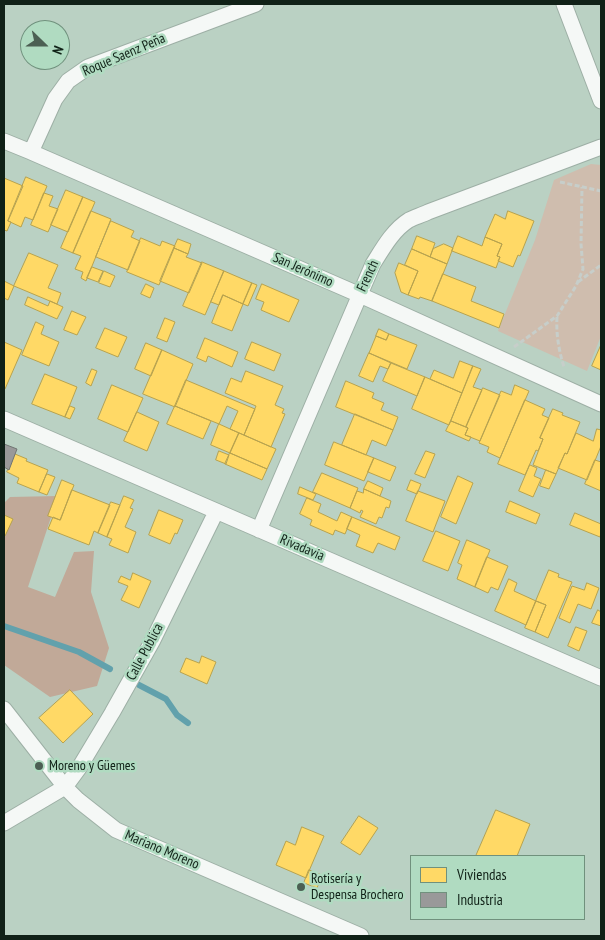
<!DOCTYPE html>
<meta charset="utf-8">
<style>
body{margin:0}
#map{position:relative;width:605px;height:940px;overflow:hidden;background:#bad1c3;font-family:"PT Sans Narrow",sans-serif}
canvas{display:block}
.frame{position:absolute;inset:0;border:5px solid #102117;pointer-events:none}
.legend{position:absolute;left:410px;top:855px;width:175px;height:65px;box-sizing:border-box;background:#b0dbc1;border:1px solid #70917d;margin:0;padding:6px 9px;list-style:none;font-size:15px;color:#102117}
.legend li{display:flex;align-items:center;gap:10px;height:25px}
.legend b{width:25px;border:1px solid #70917d}
.north{position:absolute;left:20px;top:20px;width:50px;height:50px;box-sizing:border-box;background:#b0dbc1;border:1px solid #70917d;border-radius:50%;rotate:112deg;font-size:14px;font-weight:700;line-height:20px;text-align:center;color:#102117}
.north::after{content:'';display:block;margin:auto;width:18px;height:22px;background:#4c5f53;clip-path:polygon(50% 0,100% 100%,50% 72%,0 100%)}
</style>
<div id="map">
<canvas width="605" height="940"></canvas>
<div class="frame"></div>
<ul class="legend">
<li><b style="height:14px;background:#ffd966"></b>Viviendas</li>
<li><b style="height:14px;background:#999"></b>Industria</li>
</ul>
<div class="north">N</div>
</div>
<script>
const ctx = document.querySelector('canvas').getContext('2d');
ctx.lineJoin = 'round';
function fillPath(path, color) {
  ctx.fillStyle = color;
  ctx.fill(path, 'evenodd');
}
function trace(path, color, width, dash) {
  ctx.strokeStyle = color;
  ctx.lineWidth = width;
  ctx.lineCap = dash ? 'butt' : 'round';
  ctx.setLineDash(dash || []);
  ctx.stroke(path);
}
function write(font, color, halo, rows, align = 'center') {
  ctx.font = font + ' "PT Sans Narrow",sans-serif';
  ctx.lineWidth = 5;
  ctx.setLineDash([]);
  ctx.textBaseline = 'middle';
  ctx.strokeStyle = halo;
  ctx.fillStyle = color;
  for (const [text, x, y, turn = 0] of rows) {
    ctx.save();
    ctx.translate(x, y);
    ctx.rotate((+turn || 0) * Math.PI / 180);
    ctx.textAlign = isNaN(turn) ? turn : align;
    if (halo) ctx.strokeText(text, 0, 0);
    ctx.fillText(text, 0, 0);
    ctx.restore();
  }
}
fillPath(new Path2D(`
 M591 164 601 165V336L587 371 498 331 535 240 554 180Z`), '#cfbdae');
fillPath(new Path2D(`
 M58 496 28 587 55 597 74 552 94 551 91 592 109 648 97 686 50 697 4 665V503L10 497Z`), '#c1a998');
const homes = new Path2D(`
 M26 177 47 186 33 220 25 217 21 227 8 221Z
 M4 178 23 186 8 221 11 222 7 231 4 230Z
 M66 190 83 197 68 232 51 225Z
 M44 193 53 196 49 206 58 209 48 232 31 225Z
 M83 197 95 202 73 253 61 248Z
 M91 211 111 219 86 281 81 278 83 272 75 269 81 256 73 253Z
 M508 211 534 221 520 256 518 255 513 267 498 261 500 257 497 256 502 244 485 237 495 214 505 219Z
 M111 221 134 231 131 237 140 241 128 270 96 257Z
 M417 236 435 243 430 257 412 249Z
 M458 236 482 246 485 237 502 244 497 256 500 257 496 268 452 251Z
 M141 238 160 246 162 241 175 246 159 285 127 272Z
 M178 239 191 244 188 254 174 248Z
 M444 244 453 248 447 264 430 257 433 249Z
 M174 248 188 254 186 257 202 263 189 293 160 281Z
 M412 249 447 264 432 301 420 297 419 299 408 295 418 271 405 265Z
 M29 253 58 265 48 288 61 293 57 304 14 286Z
 M202 262 224 271 205 315 183 306Z
 M399 263 418 271 408 295 401 292 395 273Z
 M92 267 103 271 98 282 87 278Z
 M104 271 115 276 110 287 99 283Z
 M224 271 252 283 243 304 223 295 219 305 211 302Z
 M443 274 476 287 471 301 504 314 499 328 432 301Z
 M4 281 14 286 8 300 4 298Z
 M252 283 257 285 248 306 243 304Z
 M146 284 154 288 150 298 141 294Z
 M262 284 299 300 289 322 261 310 264 302 256 299Z
 M223 295 243 304 232 331 212 323Z
 M28 297 48 306 50 301 63 307 57 319 25 305Z
 M72 311 86 317 77 335 64 330Z
 M165 318 175 322 167 342 157 338Z
 M36 322 44 326 41 334 59 342 49 366 22 355Z
 M105 328 127 337 118 357 96 348Z
 M379 329 389 334 386 340 376 336Z
 M389 334 417 345 407 369 369 353 376 336 386 340Z
 M205 338 238 352 232 367 208 356 206 362 197 358Z
 M4 342 22 350 5 389H4Z
 M252 342 281 354 274 371 245 359Z
 M146 343 162 350 151 376 135 369Z
 M601 345V370L592 366Z
 M162 350 193 364 175 407 143 394Z
 M369 353 391 363 388 369 380 366 373 382 359 376Z
 M460 361 473 366 462 393 430 379 434 370 453 378Z
 M391 363 425 377 417 396 383 381Z
 M473 366 481 369 473 387 482 390 466 427 451 421Z
 M92 369 97 371 91 386 86 383Z
 M246 371 283 386 275 405 284 409 282 413 285 414 271 447 244 435 256 406 225 393 231 378 241 382Z
 M45 374 77 387 65 417 32 404Z
 M425 377 462 393 449 425 412 409Z
 M186 380 255 409 244 435 230 429 238 411 227 406 219 424 175 406Z
 M346 381 374 393 372 398 384 403 381 410 398 417 393 430 336 407Z
 M112 385 143 398 128 432 98 419Z
 M515 385 529 391 500 458 487 452 489 447 479 443 501 391 511 395Z
 M483 388 500 395 480 441 465 435 468 428 466 427Z
 M525 400 545 409 542 415 549 418 540 438 543 439 538 451 536 450 525 475 498 464Z
 M70 406 75 408 70 419 65 417Z
 M175 406 211 421 203 439 167 424Z
 M553 409 563 413 562 415 580 422 567 454 565 453 556 474 533 465 543 439 540 438Z
 M137 412 159 422 147 451 124 441Z
 M355 414 393 430 386 446 372 440 366 455 342 445Z
 M451 421 468 428 465 435 471 437 469 441 446 431Z
 M219 424 239 433 230 453 211 445Z
 M597 429 601 430V446L587 480 558 468 565 453 567 454 576 433 593 441Z
 M239 433 276 449 267 469 230 453Z
 M334 442 374 458 364 481 325 465Z
 M219 451 229 455 226 464 216 460Z
 M426 451 435 454 425 478 415 474Z
 M230 453 267 469 262 480 225 464Z
 M15 454 27 459 26 461 48 470 39 492 17 483 19 478 7 472Z
 M374 458 396 467 390 481 368 472Z
 M595 460 601 462V491L585 484Z
 M530 465 537 468 534 476 541 479 533 497 519 491Z
 M546 470 556 474 549 489 540 486Z
 M322 473 358 488 350 508 313 492Z
 M47 474 55 477 47 495 39 492Z
 M458 476 473 483 456 524 441 517Z
 M62 480 74 485 60 520 48 516Z
 M411 480 421 484 417 494 407 490Z
 M368 481 383 488 380 496 364 489Z
 M300 487 316 494 313 500 298 494Z
 M364 489 391 501 389 508 386 507 382 518 379 517 376 524 360 517 363 511 361 510 360 513 350 508 357 491 363 493Z
 M72 490 110 505 98 533 94 531 89 545 48 529 53 517 60 520Z
 M418 491 445 501 433 532 406 521Z
 M124 496 134 500 130 508 133 509 125 527 136 532 128 553 109 545 112 539 107 537Z
 M307 498 321 504 318 512 337 521 341 512 352 517 345 534 335 530 333 535 310 525 312 520 300 514Z
 M510 501 540 514 536 524 506 512Z
 M111 502 120 505 107 537 98 533Z
 M159 510 183 520 177 534 175 533 170 544 149 535Z
 M575 513 601 524V533L600 537 570 525Z
 M4 515 13 519 5 536 4 535Z
 M352 517 400 537 395 550 378 543 373 553 356 546 360 535 347 529Z
 M436 531 460 541 448 571 423 561Z
 M467 540 490 550 475 587 457 579 462 565 458 563Z
 M487 557 508 566 498 590 491 587 488 593 475 587Z
 M549 570 559 574 558 577 572 582 548 638 535 632 546 605 536 601Z
 M133 573 151 581 139 608 121 600 128 586 118 582 121 576 130 580Z
 M509 579 517 583 514 591 536 601 526 625 495 611Z
 M587 583 599 588 591 609 578 604 570 623 559 618 572 586 584 590Z
 M536 601 546 605 535 632 525 628Z
 M598 610 601 612V626L592 623Z
 M576 627 587 631 579 651 568 646Z
 M202 656 216 662 207 684 180 672 186 658 199 663Z
 M70 690 93 714 63 743 39 718Z
 M496 810 530 824 517 856H476Z
 M359 816 378 828 360 855 341 843Z
 M302 827 324 836 306 878 276 865 286 841 295 845Z
 M309 870 322 875 317 888 304 883Z`);
fillPath(homes, '#ffd966');
trace(homes, '#b7a24e', 1);
const industry = new Path2D(`
 M4 444 17 449 9 470 4 467Z`);
fillPath(industry, '#999');
trace(industry, '#707572', 1);
trace(new Path2D(`
 M4 626 79 652 110 669
 M139 685 166 699 177 715 188 723`), '#62a1ac', 6);
const minor = new Path2D(`
 M564 4 601 101
 M4 141 31 152 360 295 601 404
 M31 152 55 99 68 81 88 67 256 4
 M4 419 601 678
 M259 530 373 264C383 248 393 230 409 220 415 217 422 215 428 212L601 147
 M4 709 65 787 78 800 116 830 361 936
 M4 823 65 787 79 768 112 713 153 640 216 512`);
trace(minor, '#9dafa5', 17);
trace(new Path2D(`
 M560 182 601 191
 M578 282 601 265
 M557 317C556 335 559 351 564 367
 M514 347 557 316 576 286 583 269 581 244 582 187`), '#c7ceca', 3, [5, 2.5]);
trace(minor, '#f5f8f6', 15);
for (const [x, y, r, color] of [
 [39,766,5,"#4c5f53"],
 [301,887,5,"#4c5f53"]
]) {
  const dot = new Path2D();
  dot.arc(x, y, r, 0, 2 * Math.PI);
  ctx.fillStyle = color;
  ctx.fill(dot);
  trace(dot, '#b0dbc1', 2);
}
write('14px', '#102117', '#b0dbc1', [
 ["Roque Saenz Peña",124,55,-23],
 ["San Jerónimo",303,270,24],
 ["French",368,276,-65],
 ["Rivadavia",302,548,23],
 ["Calle Publica",145,652,-62],
 ["Mariano Moreno",162,850,23]
]);
write('14px', '#102117', '#b0dbc1', [
 ["Moreno y Güemes",49,766],
 ["Rotisería y",311,879],
 ["Despensa Brochero",311,895]
], 'left');
</script>
